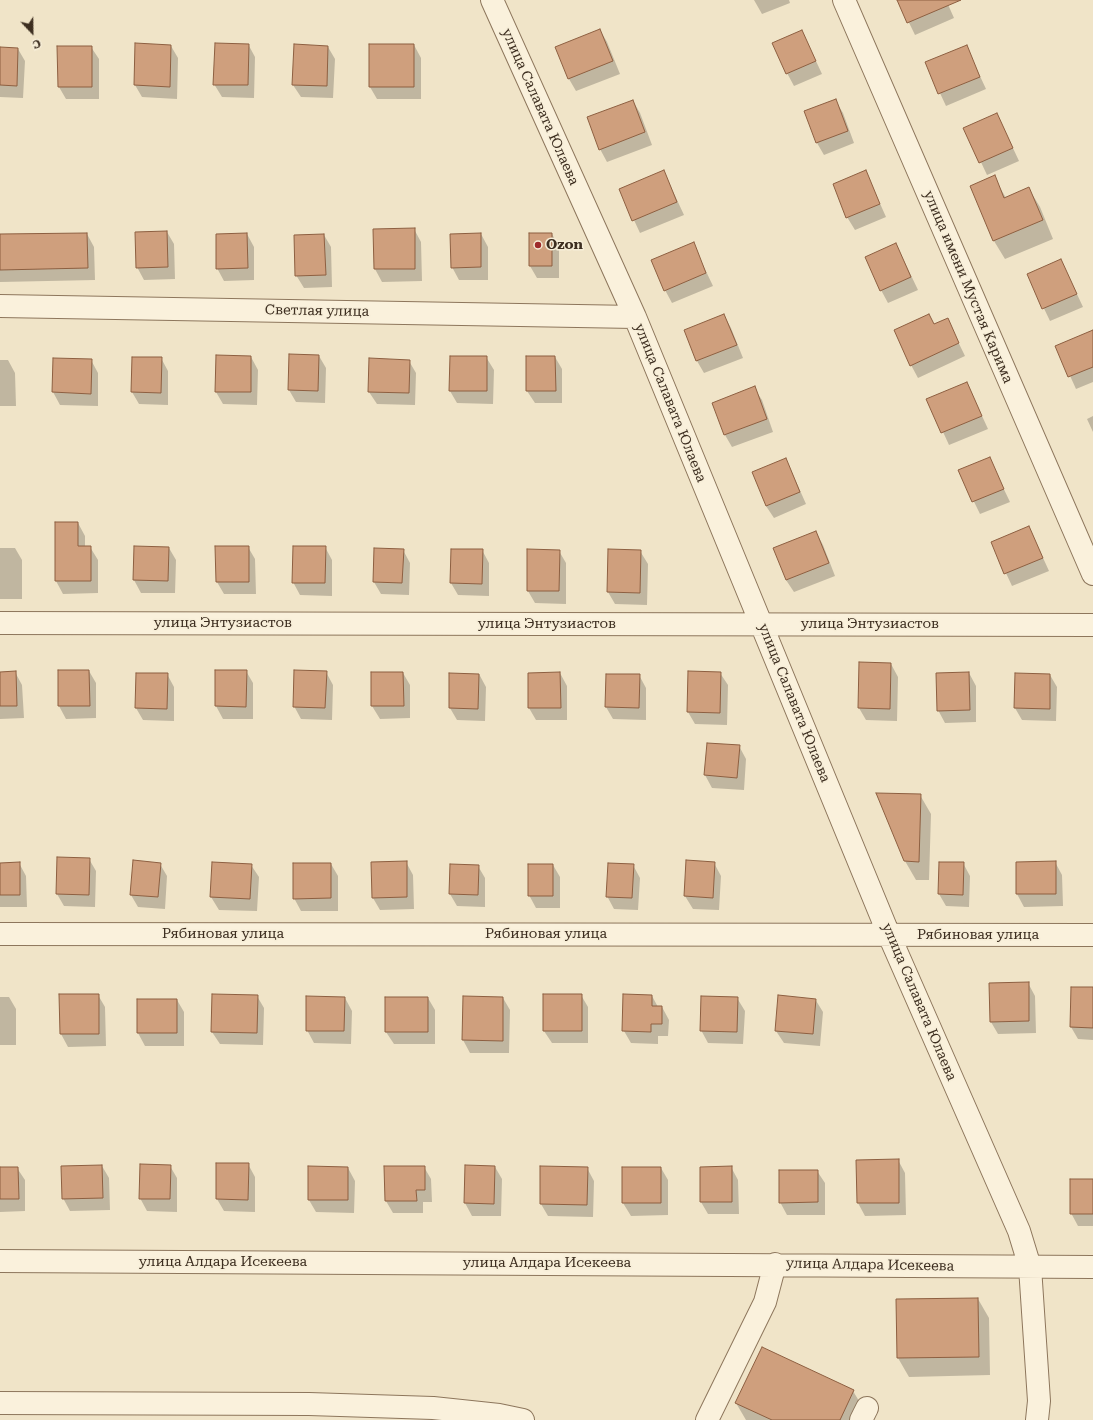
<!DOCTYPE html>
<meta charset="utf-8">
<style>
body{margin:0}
#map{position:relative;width:1093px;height:1420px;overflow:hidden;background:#f0e4c8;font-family:"Roboto Serif",serif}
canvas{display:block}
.north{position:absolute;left:12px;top:12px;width:40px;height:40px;-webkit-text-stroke:3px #f7eed8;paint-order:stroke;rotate:158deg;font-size:11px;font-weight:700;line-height:16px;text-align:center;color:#3d2e20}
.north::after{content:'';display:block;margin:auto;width:14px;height:18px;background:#3d2e20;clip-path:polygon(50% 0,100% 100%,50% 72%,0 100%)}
</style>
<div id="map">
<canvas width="1093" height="1420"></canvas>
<div class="north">С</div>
</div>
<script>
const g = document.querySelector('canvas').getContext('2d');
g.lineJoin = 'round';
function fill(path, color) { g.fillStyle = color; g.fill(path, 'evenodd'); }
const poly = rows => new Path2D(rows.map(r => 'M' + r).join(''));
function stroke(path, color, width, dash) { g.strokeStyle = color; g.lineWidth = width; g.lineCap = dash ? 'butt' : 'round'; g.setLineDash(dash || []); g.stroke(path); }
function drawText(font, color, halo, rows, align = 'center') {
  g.font = font + ' "Roboto Serif",serif'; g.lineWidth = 3; g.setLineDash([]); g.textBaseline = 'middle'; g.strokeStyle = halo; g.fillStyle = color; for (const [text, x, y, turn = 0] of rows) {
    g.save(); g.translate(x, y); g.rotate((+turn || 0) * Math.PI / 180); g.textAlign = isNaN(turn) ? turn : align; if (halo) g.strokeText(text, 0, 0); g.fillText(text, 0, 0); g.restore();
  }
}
fill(poly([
 [754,0,789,0,790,3,762,14],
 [898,0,946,0,954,18,915,35],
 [600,30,607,42,620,74,576,91,569,79,556,47],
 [802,31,822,74,794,86,787,73],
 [248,44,255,57,254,98,222,97,214,84],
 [414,45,421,58,421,99,377,99,370,87],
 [171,46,178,58,177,99,142,97,135,85],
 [966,46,986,89,946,106,926,63],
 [91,47,99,59,99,99,66,99,59,87],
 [328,47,335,59,333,98,301,97,293,85],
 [0,48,18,49,25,61,23,98,0,97],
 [835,100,843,113,854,143,824,155,817,143],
 [633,101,640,113,652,145,607,162,600,149],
 [997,114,1019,161,987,175,965,128],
 [664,172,684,215,640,233,620,190],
 [866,172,886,217,855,230,847,217],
 [994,177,1006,198,1029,189,1040,207,1053,239,1005,259,994,241,972,186],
 [414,229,421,242,422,281,382,282,375,269,374,230],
 [167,232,174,244,175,279,144,280,137,267],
 [87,234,94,247,95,280,0,282,0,236],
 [247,234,254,247,254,280,224,281,217,268],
 [481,234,488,247,488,280,459,280,452,267],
 [552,234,559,247,559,278,537,278,530,266],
 [324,235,331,247,332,287,304,288,296,275],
 [693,244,713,286,672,303,665,290],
 [896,244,918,290,888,303,881,290],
 [1061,260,1083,307,1050,321,1028,275],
 [724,315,731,328,743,358,704,373,697,361,685,331],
 [947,319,965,356,918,378,911,365,934,324],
 [1093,336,1093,382,1076,389,1057,347],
 [319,356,326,368,325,403,296,402,289,390],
 [251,357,258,370,257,405,223,404,216,392],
 [486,357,494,370,493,404,457,403,450,391],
 [555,357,562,369,562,403,535,403,527,391],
 [161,358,168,371,168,405,139,404,132,392],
 [54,359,91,360,98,373,98,406,60,405,53,392],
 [0,360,8,360,15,373,16,406,0,406],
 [409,361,416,373,415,405,377,404,369,392],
 [967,383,988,429,949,445,928,399],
 [754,388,762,400,773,432,732,447,725,435],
 [1093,416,1093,432,1087,419],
 [989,458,1010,502,980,514,959,471],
 [786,459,806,504,774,518,766,506],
 [56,523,78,523,85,536,85,547,90,547,98,560,98,593,63,594,56,581],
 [1029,527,1049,571,1012,586,992,543],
 [816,532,823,545,835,576,794,592,786,580],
 [135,547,169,548,176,560,175,593,141,593,134,580],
 [248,547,255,559,256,594,224,594,217,582],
 [325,547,332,560,332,596,300,595,293,582],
 [0,548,15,548,22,560,22,599,0,599],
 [403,550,410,563,409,595,381,594,374,582],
 [482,550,489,563,489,596,458,595,451,583],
 [559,551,566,563,566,604,535,603,528,591],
 [640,551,648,564,647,605,615,604,608,592],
 [891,664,898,677,897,721,866,720,859,708],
 [59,671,89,671,96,683,96,718,66,719,59,706],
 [216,671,246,671,253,683,253,719,223,719,216,706],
 [15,672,22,685,24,718,0,719,0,673],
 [326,672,333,685,332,720,301,719,294,706],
 [372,673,403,673,410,685,410,718,380,719,372,706],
 [560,673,567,686,567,720,536,720,529,708],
 [720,673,728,685,727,725,695,724,688,712],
 [969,673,976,686,976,722,945,723,938,710],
 [167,674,174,687,174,721,143,720,136,708],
 [479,674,486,687,485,721,457,720,450,708],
 [639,675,646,688,646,720,613,719,606,707],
 [1050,675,1057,687,1056,721,1022,720,1015,708],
 [739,746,746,759,744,790,712,788,705,775],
 [920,795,931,814,929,880,916,880,905,861],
 [89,859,96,871,95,907,64,906,57,894],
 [406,862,413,875,414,909,380,910,373,898],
 [687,862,714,863,721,876,719,910,693,909,685,896],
 [1055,862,1062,875,1063,906,1024,907,1017,894,1017,863],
 [19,863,26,876,27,907,0,907,0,864],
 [213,863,251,865,259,877,257,911,219,910,211,897],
 [963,863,970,876,969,907,946,906,939,894],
 [160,864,167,876,165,909,138,907,131,895],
 [331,864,338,876,338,911,301,911,294,898],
 [553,865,560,877,560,908,536,908,529,895],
 [633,865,640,878,638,910,614,909,607,896],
 [478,866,485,878,485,907,457,906,450,894],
 [1028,983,1035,996,1036,1033,998,1034,991,1022],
 [1093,988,1093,1040,1078,1039,1071,1027],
 [60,995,98,995,105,1007,106,1046,68,1047,61,1034],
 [581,995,588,1007,588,1043,552,1043,544,1031],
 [257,996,264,1008,263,1045,220,1044,212,1032],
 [652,996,658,1007,662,1007,669,1020,668,1036,658,1036,658,1044,631,1043,624,1031],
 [0,997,9,997,16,1009,16,1045,0,1045],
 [464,997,503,998,510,1010,509,1053,470,1053,463,1040],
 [345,998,352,1011,351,1044,314,1043,307,1030],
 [428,998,435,1010,435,1044,394,1044,386,1032],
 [737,998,745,1011,743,1044,708,1043,701,1030],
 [815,999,823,1012,820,1046,784,1043,776,1031],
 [138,1000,177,1000,184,1012,184,1046,145,1046,138,1033],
 [898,1160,905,1173,906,1215,865,1216,858,1203,857,1161],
 [248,1164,255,1177,255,1212,224,1211,217,1199],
 [102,1166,109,1178,110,1210,70,1211,63,1198],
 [170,1166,177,1178,177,1212,147,1211,140,1198],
 [466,1166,495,1167,502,1179,501,1216,472,1216,465,1203],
 [424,1167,431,1179,432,1202,423,1202,423,1213,393,1213,386,1201],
 [731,1167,738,1180,739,1214,708,1214,701,1202],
 [0,1168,17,1168,25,1180,25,1211,0,1212],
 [348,1168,355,1181,354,1213,316,1212,309,1200],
 [587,1168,594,1181,593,1217,548,1216,541,1204],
 [623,1168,661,1168,668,1180,668,1215,631,1216,623,1203],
 [817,1171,825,1183,825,1215,787,1215,780,1202],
 [1093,1180,1093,1226,1078,1226,1071,1213],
 [978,1299,989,1318,990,1375,909,1377,898,1358],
 [853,1391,868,1416,866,1420,746,1420,736,1403]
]), '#0003');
const building = poly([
 [897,0,961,0,907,23,897,0],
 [600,29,613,61,568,79,555,47,600,29],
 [802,30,816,61,786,74,772,43,802,30],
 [135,43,171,45,170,87,134,85,135,43],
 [215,43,249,44,248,85,213,85,215,43],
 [294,44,328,46,327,86,292,85,294,44],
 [369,44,414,44,414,87,369,87,369,44],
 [967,45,980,77,938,94,925,62,967,45],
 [57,46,92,46,92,87,58,87,57,46],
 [0,47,18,48,17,86,0,85,0,47],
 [836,99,848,131,816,143,804,111,836,99],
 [633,100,645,132,599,150,587,117,633,100],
 [997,113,1013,148,979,163,963,128,997,113],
 [664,170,677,202,632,221,619,189,664,170],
 [866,170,880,204,846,218,833,184,866,170],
 [995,175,1004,198,1029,187,1043,220,993,241,970,186,995,175],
 [415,228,415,269,374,269,373,229,415,228],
 [167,231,168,267,136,268,135,232,167,231],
 [87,233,88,268,0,270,0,234,87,233],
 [247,233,248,268,216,269,216,234,247,233],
 [481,233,481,267,451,268,450,234,481,233],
 [529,233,552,233,552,266,529,266,529,233],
 [324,234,326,275,295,276,294,235,324,234],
 [694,242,706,273,664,291,651,260,694,242],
 [896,243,911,277,880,291,865,257,896,243],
 [1061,259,1077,294,1042,309,1027,274,1061,259],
 [724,314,737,345,696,361,684,330,724,314],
 [929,314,934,324,948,318,959,343,910,366,894,330,929,314],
 [1093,330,1093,367,1068,377,1055,346,1093,330],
 [289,354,319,355,318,391,288,390,289,354],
 [216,355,251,356,251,392,215,392,216,355],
 [450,356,487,356,487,391,449,391,450,356],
 [526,356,555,356,556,391,526,391,526,356],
 [132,357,162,357,161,393,131,392,132,357],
 [53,358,92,359,91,394,52,392,53,358],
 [369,358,410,360,409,393,368,392,369,358],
 [967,382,982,416,941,433,926,399,967,382],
 [755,386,767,419,724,435,712,403,755,386],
 [990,457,1004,489,972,502,958,470,990,457],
 [786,458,800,492,766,506,752,472,786,458],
 [55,522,78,522,78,546,91,546,91,581,55,581,55,522],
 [1029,526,1043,558,1004,574,991,542,1029,526],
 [816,531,829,563,786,580,773,548,816,531],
 [134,546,169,547,168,581,133,580,134,546],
 [215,546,249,546,249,582,216,582,215,546],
 [293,546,326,546,325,583,292,583,293,546],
 [374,548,404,549,402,583,373,582,374,548],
 [451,549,483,549,482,584,450,583,451,549],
 [527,549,560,550,559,591,527,591,527,549],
 [608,549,641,550,640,593,607,592,608,549],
 [859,662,891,663,890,709,858,708,859,662],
 [58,670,89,670,90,706,58,706,58,670],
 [215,670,247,670,246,707,215,706,215,670],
 [294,670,327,671,325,708,293,707,294,670],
 [16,671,17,706,0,706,0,672,16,671],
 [688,671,721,672,720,713,687,712,688,671],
 [371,672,403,672,404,706,371,706,371,672],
 [560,672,561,708,528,708,528,673,560,672],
 [969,672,970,710,937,711,936,673,969,672],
 [136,673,168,673,167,709,135,708,136,673],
 [449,673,479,674,478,709,449,708,449,673],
 [1015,673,1050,674,1050,709,1014,708,1015,673],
 [606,674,640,674,639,708,605,707,606,674],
 [707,743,740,745,737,778,704,775,707,743],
 [876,793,921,794,919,862,904,861,876,793],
 [57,857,90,858,89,895,56,894,57,857],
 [133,860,161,863,158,897,130,895,133,860],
 [686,860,715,862,713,898,684,896,686,860],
 [407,861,407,897,372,898,371,862,407,861],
 [1056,861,1056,894,1016,894,1016,862,1056,861],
 [20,862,20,895,0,895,0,863,20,862],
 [212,862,252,864,250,899,210,897,212,862],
 [939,862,964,862,963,895,938,894,939,862],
 [293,863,331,863,331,898,293,899,293,863],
 [608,863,634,864,632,898,606,897,608,863],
 [450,864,479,865,478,895,449,894,450,864],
 [528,864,553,864,553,896,528,896,528,864],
 [1029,982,1029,1021,990,1022,989,983,1029,982],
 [1071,987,1093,987,1093,1028,1070,1027,1071,987],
 [59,994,99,994,99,1034,60,1034,59,994],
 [212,994,258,995,257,1033,211,1032,212,994],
 [543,994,582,994,582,1031,543,1031,543,994],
 [623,994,652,995,652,1006,662,1006,662,1024,651,1024,651,1032,622,1031,623,994],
 [778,995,816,999,813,1034,775,1031,778,995],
 [306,996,345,997,344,1031,306,1031,306,996],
 [463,996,503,997,503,1041,462,1040,463,996],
 [701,996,738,997,737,1032,700,1031,701,996],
 [385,997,428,997,428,1032,385,1032,385,997],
 [137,999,177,999,177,1033,137,1033,137,999],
 [899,1159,899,1203,857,1203,856,1160,899,1159],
 [216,1163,249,1163,248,1200,216,1199,216,1163],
 [140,1164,171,1165,170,1199,139,1199,140,1164],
 [102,1165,103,1198,62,1199,61,1166,102,1165],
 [465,1165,495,1166,494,1204,464,1203,465,1165],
 [308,1166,348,1167,348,1200,308,1200,308,1166],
 [384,1166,425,1166,425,1190,416,1190,417,1201,385,1201,384,1166],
 [540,1166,588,1167,587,1205,540,1204,540,1166],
 [732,1166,732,1202,700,1202,700,1167,732,1166],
 [0,1167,18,1167,19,1199,0,1199,0,1167],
 [622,1167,661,1167,661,1203,622,1203,622,1167],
 [779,1170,818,1170,818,1202,779,1203,779,1170],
 [1070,1179,1093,1179,1093,1214,1070,1214,1070,1179],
 [978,1298,979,1357,897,1358,896,1299,978,1298],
 [762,1347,854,1390,840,1420,772,1420,735,1403,762,1347]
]);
fill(building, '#cf9f7d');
stroke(building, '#8d5f41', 1);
const minor = poly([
 [492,0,635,317,889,935,1019,1231,1030,1267,1039,1401,1037,1420],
 [844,0,1093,574],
 [0,306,635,317],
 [0,623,1093,625],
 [0,934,1093,935],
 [0,1261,1093,1267],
 [0,1403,309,1404,433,1408,499,1415,523,1420],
 [707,1420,765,1302,775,1264],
 [861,1420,867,1408]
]);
stroke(minor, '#8d765c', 24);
stroke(minor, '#faf1dc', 22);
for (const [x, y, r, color] of [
 [538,245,4,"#9e2a2b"]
]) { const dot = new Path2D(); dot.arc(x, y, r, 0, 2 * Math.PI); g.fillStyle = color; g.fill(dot); stroke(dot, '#f7eed8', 1.5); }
drawText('14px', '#3d2e20', '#f7eed8', [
 ["улица Салавата Юлаева",540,107,66],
 ["улица имени Мустая Карима",968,287,67],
 ["Светлая улица",317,311,1],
 ["улица Салавата Юлаева",670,403,68],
 ["улица Энтузиастов",223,623],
 ["улица Энтузиастов",547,624],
 ["улица Энтузиастов",870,624],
 ["улица Салавата Юлаева",794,703,68],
 ["Рябиновая улица",223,934],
 ["Рябиновая улица",546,934],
 ["Рябиновая улица",978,935],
 ["улица Салавата Юлаева",919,1002,67],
 ["улица Алдара Исекеева",223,1262],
 ["улица Алдара Исекеева",547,1263],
 ["улица Алдара Исекеева",870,1265,1]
]);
drawText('bold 14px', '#3d2e20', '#f7eed8', [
 ["Ozon",546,245]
], 'left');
</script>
